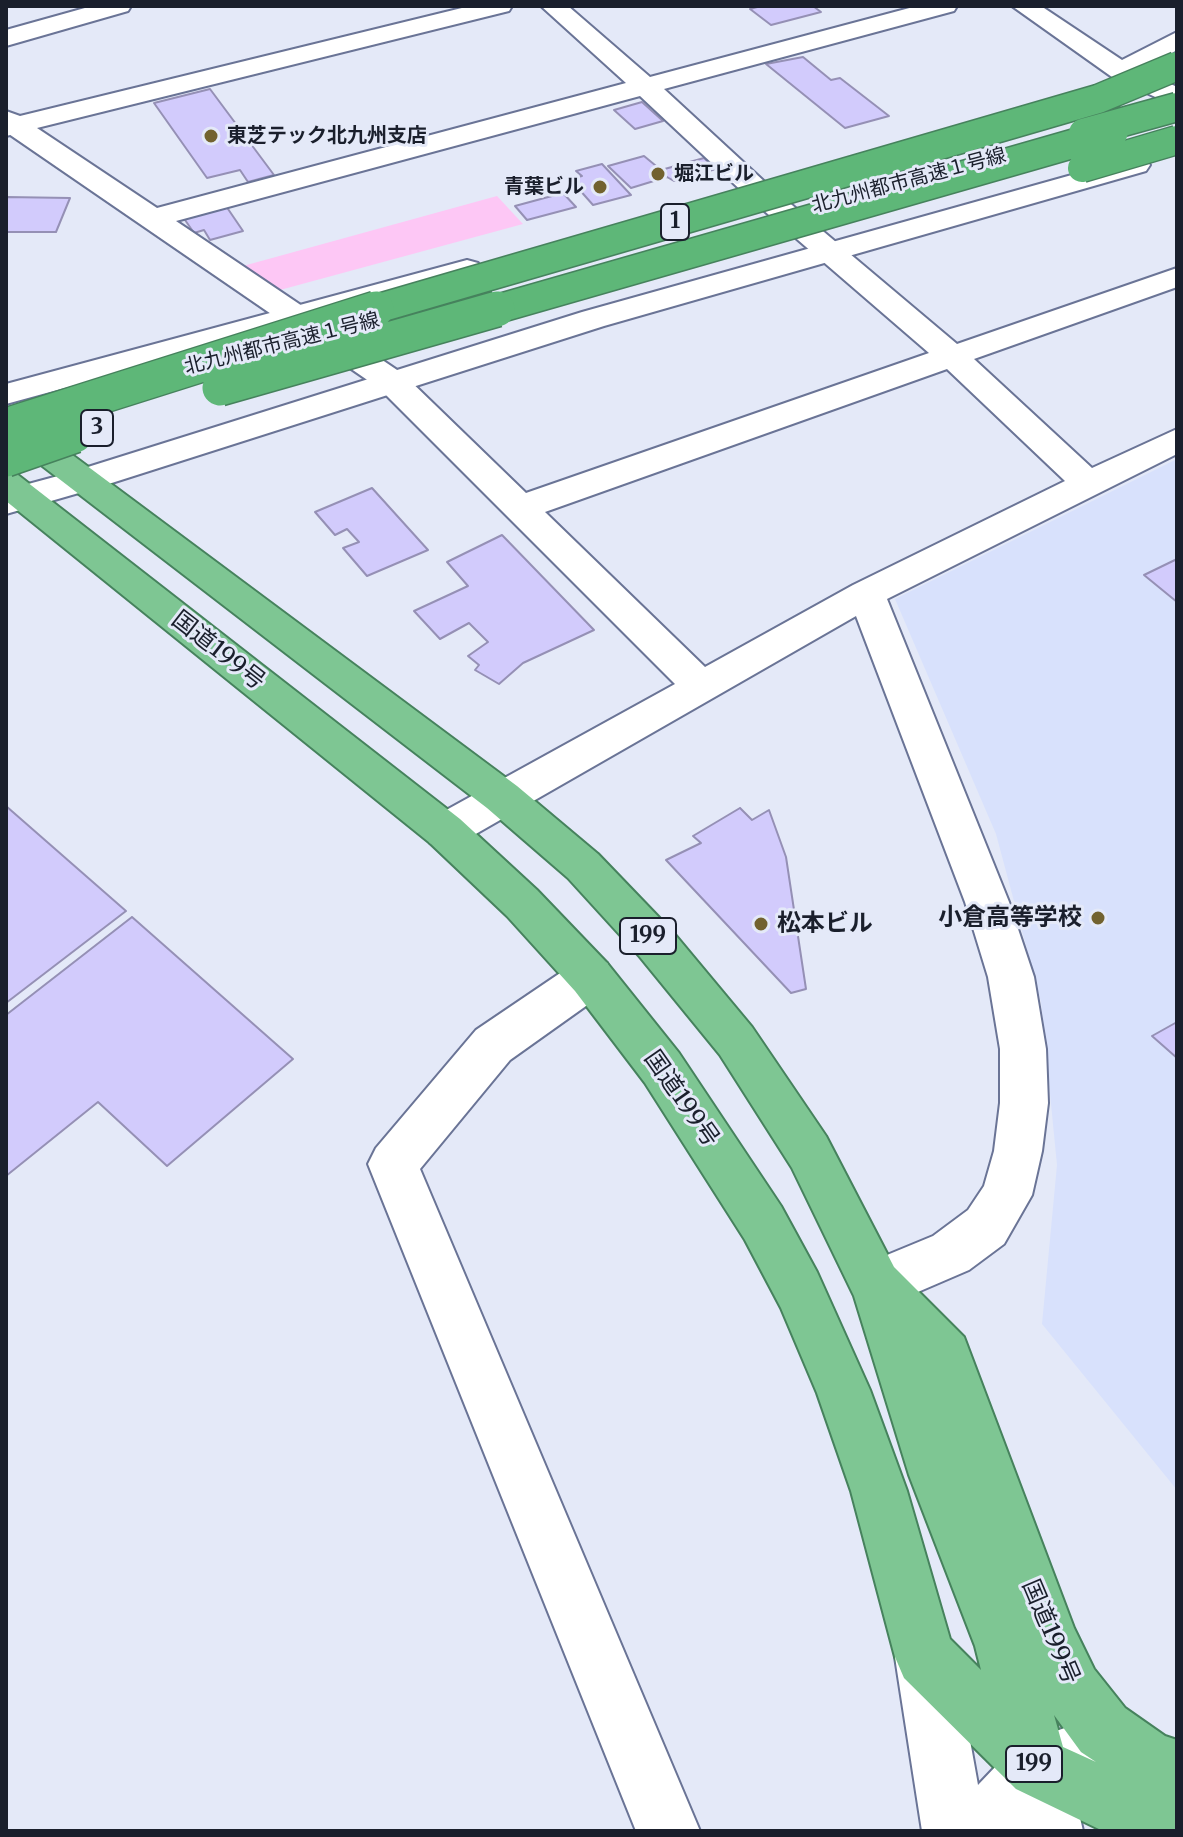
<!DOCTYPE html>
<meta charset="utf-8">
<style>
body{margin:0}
#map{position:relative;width:1183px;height:1837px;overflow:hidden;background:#e4e9f8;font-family:Merriweather,serif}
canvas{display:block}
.frame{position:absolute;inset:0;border:8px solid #1a1f2c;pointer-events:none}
</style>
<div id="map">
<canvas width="1183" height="1837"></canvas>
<div class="frame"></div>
</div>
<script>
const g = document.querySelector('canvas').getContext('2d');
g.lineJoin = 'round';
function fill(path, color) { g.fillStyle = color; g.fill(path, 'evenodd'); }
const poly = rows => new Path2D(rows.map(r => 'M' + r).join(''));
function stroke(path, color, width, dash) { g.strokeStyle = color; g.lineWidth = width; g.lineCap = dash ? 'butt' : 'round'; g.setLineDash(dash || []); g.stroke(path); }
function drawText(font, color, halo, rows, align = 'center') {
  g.font = font + ' Merriweather,"Noto Sans JP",serif'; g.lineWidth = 6; g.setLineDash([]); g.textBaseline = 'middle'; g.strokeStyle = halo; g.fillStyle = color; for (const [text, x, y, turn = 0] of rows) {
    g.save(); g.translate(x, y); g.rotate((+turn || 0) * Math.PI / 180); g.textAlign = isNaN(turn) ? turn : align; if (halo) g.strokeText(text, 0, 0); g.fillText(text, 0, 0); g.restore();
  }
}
fill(poly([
 [1177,459,1177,1490,1042,1324,1057,1165,1041,1002,996,834,895,599]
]), '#d8e1fc');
fill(poly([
 [497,196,523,224,280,290,243,266]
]), '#fdc7f5');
const building = poly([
 [761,6,813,6,821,12,771,25,750,9,761,6],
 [803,57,831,80,840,78,889,116,845,128,766,64,803,57],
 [210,89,274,175,248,182,240,170,207,178,154,103,210,89],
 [642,102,663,121,635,129,614,110,642,102],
 [644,156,661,170,704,158,716,169,674,181,667,177,631,188,608,166,644,156],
 [602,164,631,195,593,205,570,179,582,176,576,171,602,164],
 [563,193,576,207,527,220,515,206,563,193],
 [6,197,70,198,56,232,6,232,6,197],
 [226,206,243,231,210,240,204,230,194,233,183,217,226,206],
 [372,488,428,550,367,576,343,548,359,542,347,529,335,535,315,512,372,488],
 [502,535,594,630,523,663,499,684,475,670,479,665,468,656,488,642,469,623,440,639,414,611,468,586,447,562,502,535],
 [1177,559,1177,602,1144,575,1177,559],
 [6,806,126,911,6,1003,6,806],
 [740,808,752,820,769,810,786,857,806,989,791,993,666,860,701,843,693,836,740,808],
 [132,917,293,1059,167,1166,98,1102,6,1176,6,1015,132,917],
 [1177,1022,1177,1058,1152,1036,1177,1022]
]);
fill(building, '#d2cbfc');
stroke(building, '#9590b5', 2);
const minor = poly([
 [92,6,131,6,128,11,6,46,6,30,92,6],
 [470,6,512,6,509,11,37,128,157,208,626,83,541,6,568,6,650,77,917,6,957,6,954,11,664,89,767,184,957,344,1177,268,1177,287,974,359,1092,468,1177,429,1177,454,887,599,1009,902,1034,977,1046,1049,1048,1103,1042,1151,1032,1195,1004,1244,969,1270,876,1310,858,1303,850,1285,858,1267,933,1236,968,1210,984,1186,994,1151,1000,1103,1000,1049,988,977,965,902,856,616,460,843,445,848,430,843,424,831,430,819,675,684,379,388,6,132,6,111,20,116,470,6],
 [640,96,747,196,929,353,526,493,403,374,176,221,640,96],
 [947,369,1065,481,853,585,705,667,545,512,947,369],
 [1012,6,1041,6,1122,60,1177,32,1177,50,1142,70,1177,87,1177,107,1112,77,1012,6],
 [84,469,96,472,101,480,96,488,6,514,6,490,84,469],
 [591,958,607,963,614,977,607,991,510,1060,420,1169,700,1831,636,1831,368,1164,376,1148,476,1030,575,963,591,958]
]);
const tertiary = poly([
 [13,118,23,120,27,126,23,132,6,136,6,120,13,118],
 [1136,157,1146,159,1150,165,1146,171,604,326,96,488,84,491,72,488,67,480,72,472,582,312,1136,157],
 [467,260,478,263,482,269,478,275,6,404,6,384,467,260],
 [925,1627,946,1636,955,1657,978,1785,1016,1745,1079,1723,1143,1730,1165,1739,1174,1761,1165,1783,1143,1792,1073,1787,1083,1831,922,1831,895,1657,904,1636,925,1627]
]);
const trunk = poly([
 [6,413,20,416,517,786,598,854,672,931,752,1027,826,1136,894,1267,964,1337,1074,1628,1094,1669,1125,1708,1165,1736,1177,1740,1177,1831,1103,1831,1016,1789,904,1678,895,1657,851,1491,817,1393,781,1308,745,1240,645,1083,575,991,507,916,430,843,6,501,6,472,18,475,460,819,537,890,607,963,679,1053,781,1206,817,1272,870,1390,907,1491,950,1639,981,1670,975,1646,909,1475,854,1296,792,1168,720,1055,640,957,568,878,487,808,6,438,6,413],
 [1054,1715,1081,1752,1096,1762,1063,1747,1054,1715]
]);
stroke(minor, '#6a7496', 4);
stroke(tertiary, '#6a7496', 4);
stroke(trunk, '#46825d', 4);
fill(minor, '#fff');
fill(tertiary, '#fff');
fill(trunk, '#7ec693');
const motorwayBridgeFar1 = poly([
 [1083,133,1177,107],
 [1082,168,1177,140],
 [369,311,1098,99,1177,66],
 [490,311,1114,132]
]);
const motorwayBridge = poly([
 [220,388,497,309],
 [6,426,376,309],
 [6,459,75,435]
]);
stroke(motorwayBridgeFar1, '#46825d', 31, []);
stroke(motorwayBridge, '#46825d', 38, []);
stroke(motorwayBridgeFar1, '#5eb778', 28);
stroke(motorwayBridge, '#5eb778', 35);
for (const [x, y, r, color] of [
 [211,136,8,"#72622f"],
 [658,174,8,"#72622f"],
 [600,187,8,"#72622f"],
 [1098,918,8,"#72622f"],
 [761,924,8,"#72622f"]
]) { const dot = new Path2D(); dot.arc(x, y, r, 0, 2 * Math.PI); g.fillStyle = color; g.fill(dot); stroke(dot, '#e4e9f8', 3); }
drawText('bold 20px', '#1a1f2c', '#e4e9f8', [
 ["東芝テック北九州支店",227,136],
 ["堀江ビル",674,174],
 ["青葉ビル",584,187,"right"]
], 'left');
drawText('20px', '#1a1f2c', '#e4e9f8', [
 ["北九州都市高速１号線",909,181,-15],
 ["北九州都市高速１号線",282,344,-14]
]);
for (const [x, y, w] of [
 [675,222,28],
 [97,428,32],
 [648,936,56],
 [1034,1764,56]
]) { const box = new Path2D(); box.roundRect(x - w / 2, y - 18, w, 36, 6); g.fillStyle = '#e4e9f8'; g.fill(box); stroke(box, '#1a1f2c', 2); }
drawText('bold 22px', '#1a1f2c', null, [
 ["1",675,222],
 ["3",97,428],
 ["199",648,936],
 ["199",1034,1764]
]);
drawText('24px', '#1a1f2c', '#e4e9f8', [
 ["国道199号",218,651,38],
 ["国道199号",681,1099,55],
 ["国道199号",1050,1632,67]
]);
drawText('bold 24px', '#1a1f2c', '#e4e9f8', [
 ["小倉高等学校",1082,918],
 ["松本ビル",777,924,"left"]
], 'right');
</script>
